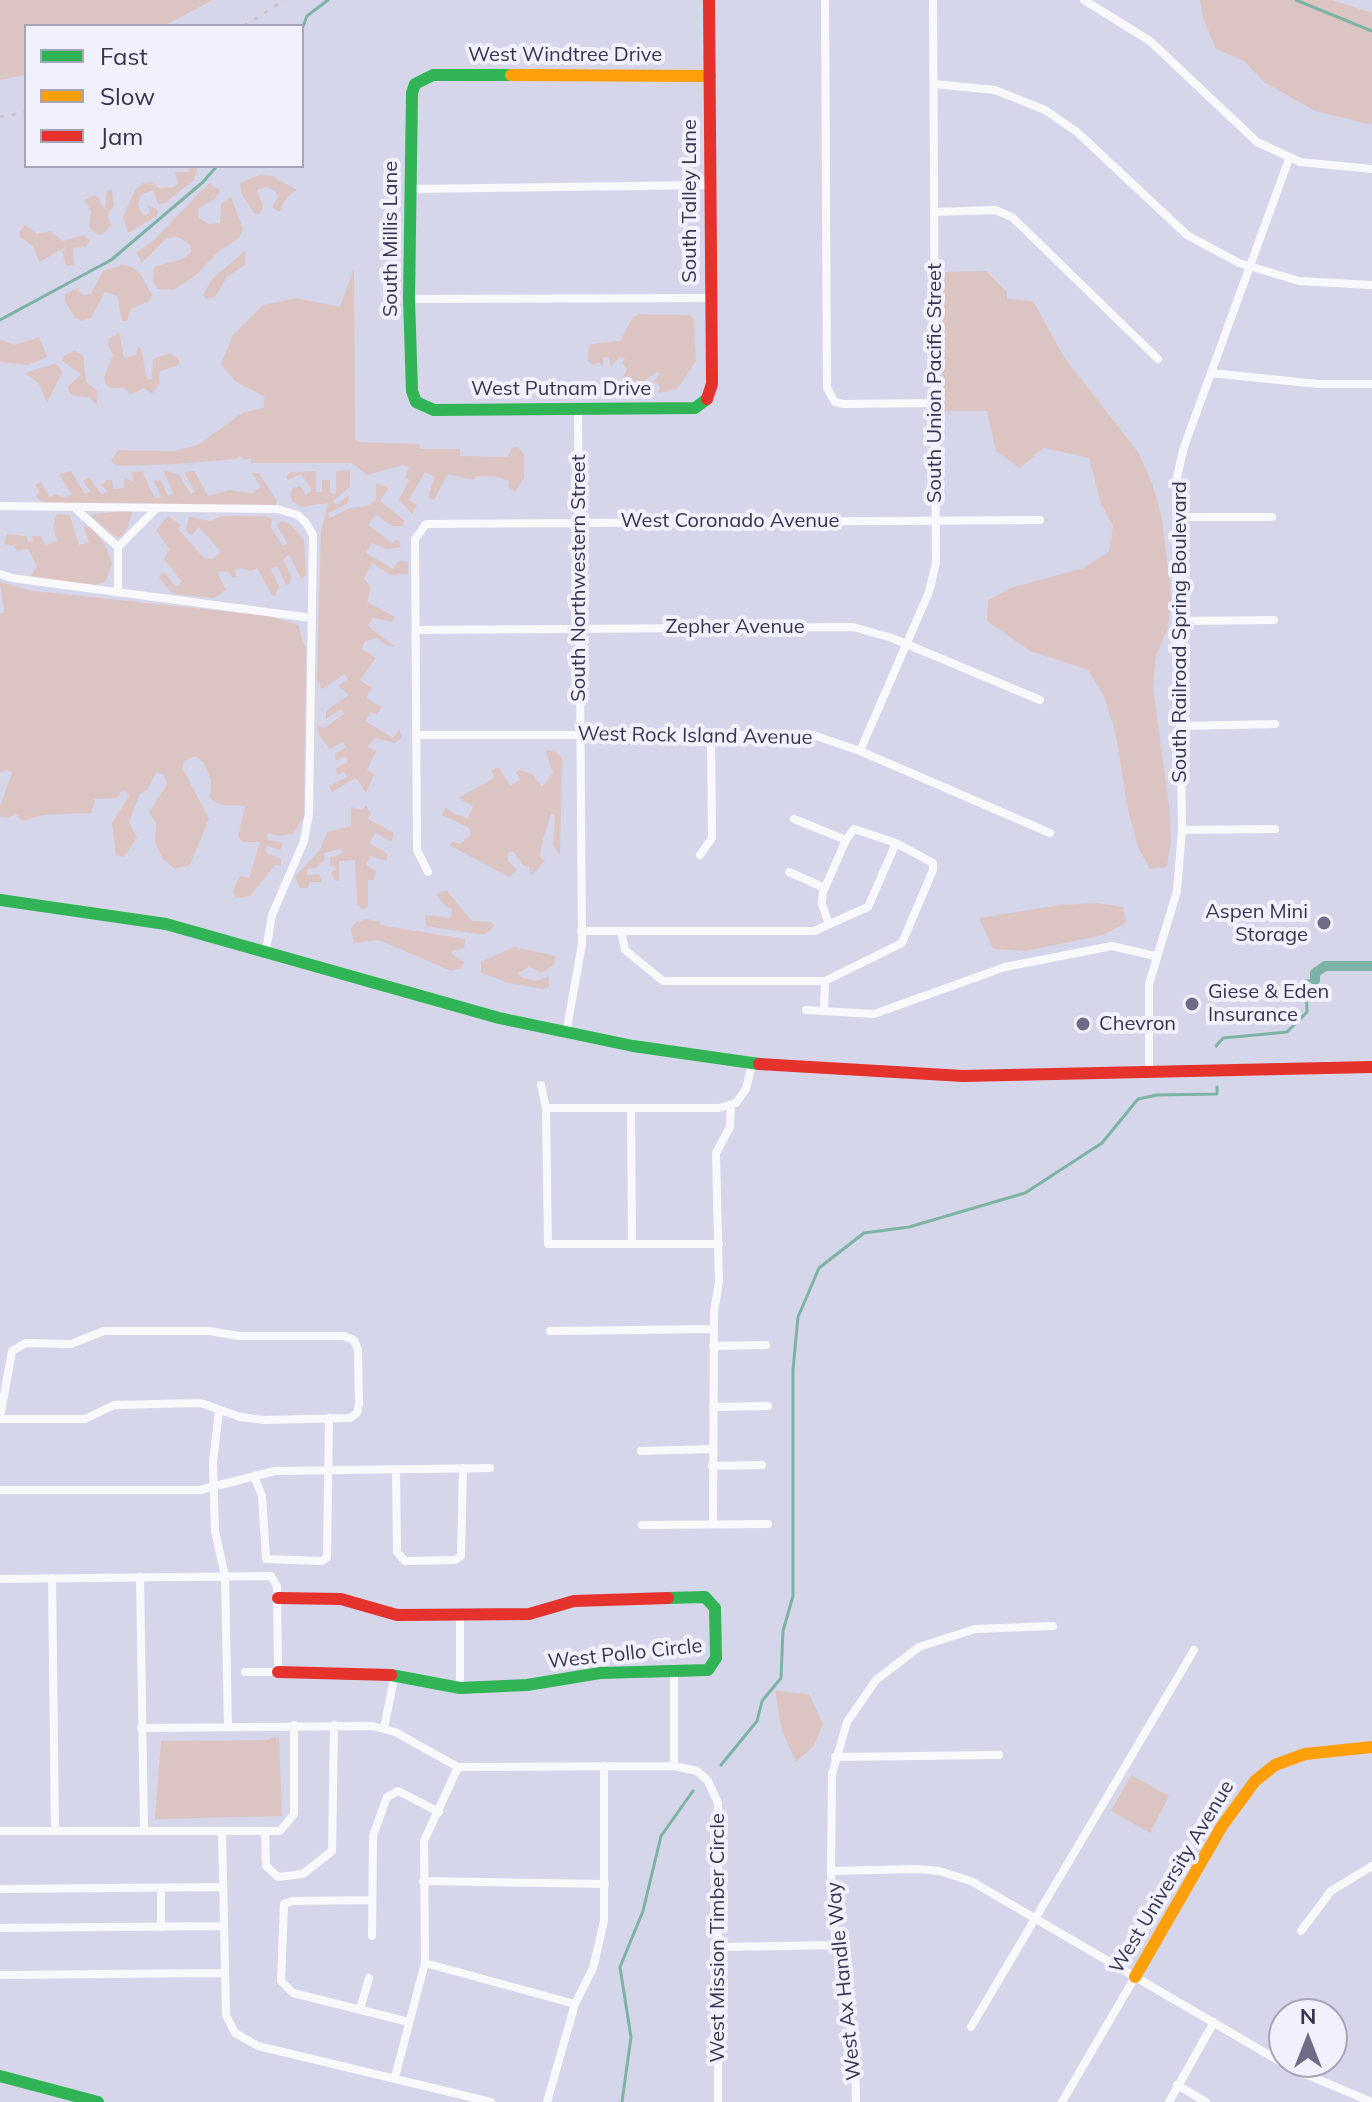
<!DOCTYPE html>
<style>
body{margin:0}
#map{position:relative;width:1372px;height:2102px;overflow:hidden;background:#d6d6eb;font-family:Mulish,sans-serif}
canvas{display:block}
.legend{position:absolute;left:24px;top:24px;width:280px;height:144px;box-sizing:border-box;background:#f1f1fe;border:2px solid #a6a5b8;margin:0;padding:10px 14px;list-style:none;font-size:24px;color:#36344e}
.legend li{display:flex;align-items:center;gap:16px;height:40px}
.legend b{width:40px;border:2px solid #a6a5b8}
.north{position:absolute;left:1268px;top:1998px;width:80px;height:80px;box-sizing:border-box;background:#f1f1fe;border:2px solid #a6a5b8;border-radius:50%;rotate:0deg;font-size:22px;font-weight:700;line-height:32px;text-align:center;color:#36344e}
.north::after{content:'';display:block;margin:auto;width:28px;height:36px;background:#6e6d85;clip-path:polygon(50% 0,100% 100%,50% 72%,0 100%)}
</style>
<div id="map">
<canvas width="1372" height="2102"></canvas>
<ul class="legend">
<li><b style="height:10px;background:#30b455"></b>Fast</li>
<li><b style="height:10px;background:#ff9f0a"></b>Slow</li>
<li><b style="height:10px;background:#e5322d"></b>Jam</li>
</ul>
<div class="north">N</div>
</div>
<script>
const g = document.querySelector('canvas').getContext('2d');
g.lineJoin = 'round';
function fill(path, color) { g.fillStyle = color; g.fill(path, 'evenodd'); }
const poly = rows => new Path2D(rows.map(r => 'M' + r).join(''));
function stroke(path, color, width, dash) { g.strokeStyle = color; g.lineWidth = width; g.lineCap = dash ? 'butt' : 'round'; g.setLineDash(dash || []); g.stroke(path); }
function drawText(font, color, halo, rows, align = 'center') {
  g.font = font + ' Mulish,sans-serif'; g.lineWidth = 8; g.setLineDash([]); g.textBaseline = 'middle'; g.strokeStyle = halo; g.fillStyle = color; for (const [text, x, y, turn = 0] of rows) {
    g.save(); g.translate(x, y); g.rotate((+turn || 0) * Math.PI / 180); g.textAlign = isNaN(turn) ? turn : align; if (halo) g.strokeText(text, 0, 0); g.fillText(text, 0, 0); g.restore();
  }
}
fill(poly([
 [0,0,213,0,164,26,26,26,26,75,0,80],
 [1200,0,1332,0,1372,13,1372,125,1315,111,1264,82,1244,61,1216,49,1203,18],
 [189,166,198,166,194,180,165,203,158,204,153,190,140,195,138,205,141,213,146,215,150,212,147,204,158,210,157,216,128,233,123,217,135,190,143,183,151,182,159,188,173,187,178,184,175,172,190,172],
 [259,175,272,176,297,190,288,196,279,212,272,207,278,197,275,191,266,187,257,190,263,206,260,214,254,213,241,193,240,183],
 [209,183,220,190,215,199,198,209,199,218,209,224,220,223,221,204,231,197,243,229,239,238,218,252,196,275,174,290,158,289,153,282,154,267,182,259,191,252,190,245,178,237,167,238,142,263,136,252,153,241],
 [112,189,114,206,107,215,111,225,102,235,97,234,89,227,91,211,84,200,96,195,105,210,107,191],
 [25,225,37,234,50,231,63,241,84,235,90,241,86,247,73,248,74,266,66,265,62,252,66,247,39,262,33,246,20,237,19,232],
 [246,250,245,265,227,277,215,297,206,299,203,295,212,279],
 [122,265,132,267,141,275,152,295,149,301,131,309,127,321,122,321,117,296,105,292,91,318,82,321,75,318,65,301,65,294,77,288,82,295,91,294,103,271],
 [354,268,355,439,359,442,419,444,420,449,460,449,460,456,507,457,512,448,518,447,524,454,524,478,515,492,508,487,510,482,499,477,476,476,474,480,448,474,434,500,430,499,429,493,435,477,425,472,409,500,417,505,412,514,399,500,409,480,405,477,409,467,403,465,367,475,352,463,251,463,250,458,244,460,240,456,235,459,175,464,116,466,111,461,118,450,173,451,198,445,242,413,263,408,265,397,236,382,221,364,233,335,263,305,296,298,340,307],
 [986,271,1007,292,1007,299,1033,301,1064,357,1138,452,1152,483,1162,518,1171,595,1168,628,1156,655,1153,688,1169,805,1171,841,1167,867,1150,869,1138,847,1128,811,1115,731,1104,696,1088,670,1030,651,987,621,988,600,1011,588,1083,568,1109,552,1113,526,1101,504,1089,458,1043,448,1020,468,996,451,987,411,943,411,942,272],
 [639,314,690,315,694,320,696,361,677,389,658,393,660,386,654,382,660,373,657,372,644,381,650,392,646,398,623,395,617,399,616,392,627,369,622,363,625,358,619,357,611,368,609,357,603,358,603,367,599,362,592,365,588,361,588,351,590,344,620,341,633,317],
 [119,332,124,358,136,355,138,347,141,348,147,380,152,379,153,359,170,353,178,358,180,364,159,372,160,383,152,394,144,388,131,395,124,388,111,388,105,384,104,377,113,355,108,345,109,339],
 [39,337,47,357,28,365,0,362,0,339,14,345],
 [75,351,83,355,86,382,97,391,97,405,89,397,73,396,69,392,68,387,81,374,62,361,63,356],
 [53,364,59,366,62,373,47,403,39,384,25,373],
 [163,470,179,475,191,494,195,492,184,472,194,471,208,496,229,490,252,493,261,487,252,473,259,473,277,501,275,508,44,504,35,496,40,492,35,485,41,482,50,497,55,494,66,498,71,494,59,474,71,471,85,494,90,492,83,481,89,477,102,495,107,492,102,485,106,480,112,480,113,489,124,488,124,477,133,482,132,472,146,471,143,473,155,499,161,497,154,481,161,480,168,496,173,493],
 [350,470,350,487,333,501,336,505,349,495,348,503,328,513,330,518,350,508,368,506,376,500,376,484,383,485,389,488,380,501,405,521,403,526,392,526,376,515,368,525,392,543,396,539,400,542,401,547,387,549,372,543,366,553,393,569,398,561,408,562,408,574,390,575,372,563,364,578,371,587,367,602,395,617,392,622,373,618,368,626,395,647,387,646,377,638,365,641,362,649,376,658,360,680,372,688,366,698,382,707,377,715,371,712,365,721,393,738,399,729,402,737,395,743,374,738,368,747,376,751,367,770,374,774,366,793,356,778,332,792,329,786,347,777,345,772,337,775,336,768,348,762,345,756,336,761,335,754,346,747,343,742,330,749,320,737,317,725,324,728,344,714,341,709,326,719,326,711,349,695,338,686,348,679,345,674,322,689,317,680,321,531,328,503,301,507,292,501,290,494,293,488,300,486,306,495,312,490,301,474,288,480,286,476,291,472,316,471,316,492,322,492,322,480,330,480,330,493,336,494,336,471],
 [129,510,132,513,127,529,121,537,114,536,90,515],
 [57,514,70,515,79,545,89,542,83,526,90,527,104,543,112,563,106,581,93,586,30,577,37,566,28,549,17,551,14,546,4,544,7,534,26,536,28,542,33,541,32,536,41,536,45,545,57,541,53,526],
 [168,516,181,525,178,529,204,558,214,559,220,551,199,527,191,536,186,530,189,517,210,521,221,516,265,516,272,519,271,527,283,546,287,543,276,524,282,521,289,523,304,540,306,575,301,579,289,555,283,559,292,578,289,584,286,585,277,566,271,569,279,587,275,596,272,595,257,568,251,571,239,568,234,571,237,577,233,578,227,571,217,572,226,590,214,598,173,594,159,578,163,571,176,587,182,582,164,559,169,549,156,530],
 [0,582,34,591,270,616,298,625,306,651,304,817,294,833,280,836,268,833,267,839,283,843,280,850,267,846,265,852,281,859,281,866,275,865,250,896,235,898,233,890,240,876,249,878,260,842,243,842,238,837,245,806,220,805,210,798,211,781,204,763,195,756,184,761,183,769,209,819,190,865,175,869,162,858,155,842,156,823,149,813,167,784,163,774,156,773,147,790,140,794,129,822,137,838,124,857,116,855,112,823,129,796,126,791,120,792,118,798,95,799,91,813,43,815,22,821,15,813,9,818,0,817,0,806,12,773,7,770,0,773,0,614,4,613],
 [554,750,562,758,560,855,553,846,555,814,551,814,541,846,540,856,545,861,531,876,529,867,524,866,513,851,508,853,508,861,517,870,509,877,449,845,453,842,460,844,471,834,469,828,442,815,446,807,454,814,468,818,473,806,458,798,494,778,491,769,499,768,510,786,520,780,516,772,519,770,532,774,542,787,553,773,546,751],
 [366,805,371,814,368,819,394,833,391,842,376,833,369,843,388,854,386,861,371,856,366,865,376,871,374,880,368,880,368,906,364,910,357,905,355,860,339,861,339,881,334,880,331,872,336,870,334,865,330,866,330,857,342,854,341,849,324,853,325,859,316,868,307,869,307,875,319,874,322,882,309,882,308,888,299,888,295,876,320,850,327,832,351,826,351,807,362,810],
 [447,891,472,921,491,922,494,926,486,934,478,934,426,926,425,915,450,918,452,909,446,907,437,896,439,892],
 [1098,903,1123,907,1126,923,1103,935,1026,951,993,949,979,918,1060,905],
 [367,919,380,922,380,925,465,939,464,949,453,950,452,954,464,962,461,968,451,971,379,940,354,943,351,929,356,922],
 [514,947,555,956,554,964,542,973,529,967,518,973,523,978,537,981,549,976,549,987,543,989,509,983,481,973,481,962],
 [775,1691,809,1694,823,1724,814,1746,796,1762,782,1731],
 [272,1737,279,1737,282,1816,155,1819,161,1741,268,1740],
 [1131,1775,1169,1796,1150,1833,1111,1811]
]), '#dcc4c3');
stroke(poly([
 [1296,0,1372,31],
 [302,29,307,16,328,0],
 [0,320,111,260,203,182,217,166],
 [1216,1046,1223,1038,1287,1032,1307,1012,1306,981,1315,980],
 [721,1765,757,1721,762,1701,781,1678,783,1631,793,1596,793,1370,798,1317,819,1268,864,1233,909,1227,1025,1193,1102,1143,1138,1099,1157,1095,1217,1094,1217,1087],
 [622,2102,631,2037,620,1967,643,1911,661,1836,693,1791]
]), '#7cb3a4', 3);
stroke(poly([
 [1315,980,1315,973,1325,966,1372,966]
]), '#7cb3a4', 10);
stroke(poly([
 [825,0,827,388,835,402,843,404,935,403],
 [1084,0,1150,41,1257,142,1300,162,1372,169],
 [934,84,995,90,1045,110,1077,132,1187,235,1239,263,1299,281,1372,285],
 [411,189,709,185],
 [934,212,995,210,1012,217,1158,359],
 [409,299,711,298],
 [1211,373,1318,384,1372,384],
 [0,506,277,509,298,515,306,523,313,535,309,814,304,841,272,915,266,950],
 [77,510,118,547,118,592],
 [1178,517,1272,517],
 [118,547,157,508],
 [0,574,12,578,312,618],
 [1178,621,1274,620],
 [416,630,853,627,892,638,1040,700],
 [1180,726,1275,724],
 [418,735,813,735,860,751,1050,833],
 [860,751,929,592,936,562,933,0],
 [794,819,846,840],
 [1182,830,1275,829],
 [700,855,712,838,711,734],
 [428,872,417,850,415,539,426,524,1040,520],
 [789,872,825,888],
 [581,931,814,931,868,907,896,843],
 [621,931,625,950,663,981,825,981,902,943,933,870,933,863,896,843,854,829,846,840,823,892,822,904,829,924],
 [806,1010,874,1014,1005,967,1112,946,1155,956],
 [824,1011,825,981],
 [566,1034,582,944,578,409],
 [1149,1072,1149,984,1177,891,1182,830,1177,477,1184,447,1289,159],
 [541,1085,546,1108,719,1108,736,1103,746,1089,752,1064],
 [546,1108,548,1244,719,1244],
 [631,1108,632,1244],
 [550,1331,713,1329],
 [713,1346,766,1345],
 [713,1407,768,1406],
 [219,1411,213,1462,215,1531,225,1576,228,1726],
 [0,1418,12,1351,26,1343,71,1344,104,1331,209,1331,239,1336,344,1336,354,1340,358,1350,359,1404,357,1413,350,1418,264,1420,240,1417,201,1403,114,1405,85,1419,0,1419],
 [641,1451,712,1449],
 [712,1466,762,1465],
 [396,1469,397,1552,405,1561,455,1560,461,1556,463,1468],
 [254,1476,262,1496,266,1559,322,1561,327,1558,329,1418],
 [0,1490,200,1490,275,1471,490,1468],
 [713,1524,714,1312,719,1282,716,1153,730,1127,731,1105],
 [642,1525,768,1524],
 [140,1577,144,1831],
 [52,1578,55,1831],
 [0,1579,271,1576,277,1586,278,1672,245,1672],
 [674,1671,674,1766],
 [460,1688,460,1615],
 [141,1728,372,1726,395,1732,458,1767,674,1766,697,1771,708,1781,718,1803,718,2102],
 [384,1728,395,1674],
 [835,1757,999,1755],
 [0,1831,280,1831,294,1814,294,1725],
 [222,1831,226,2015,235,2033,258,2046,491,2102],
 [265,1831,266,1866,278,1877,303,1874,332,1851,334,1725],
 [831,1871,917,1869,939,1871,971,1881,1293,2069,1372,2102],
 [423,1881,605,1884],
 [161,1888,161,1927],
 [0,1889,223,1887],
 [372,1900,293,1901,284,1904,281,1981,293,1993,409,2022],
 [0,1928,224,1926],
 [1301,1931,1331,1891,1372,1866],
 [372,1936,373,1836,387,1797,398,1791,439,1812],
 [719,1947,837,1945],
 [425,1963,575,2004],
 [0,1975,224,1973],
 [360,2009,369,1978],
 [971,2027,1194,1650],
 [395,2077,425,1963,424,1841,458,1767],
 [1177,2085,1206,2102],
 [547,2102,575,2004,593,1968,604,1921,604,1766],
 [856,2102,855,2050,833,1922,831,1871,832,1774,847,1722,876,1680,919,1647,975,1629,1053,1626],
 [1062,2102,1135,1977],
 [1169,2102,1214,2022]
]), '#f9f9fc', 8);
stroke(poly([
 [511,75,433,75,415,84,412,93,409,299,412,391,416,402,434,410,695,408,707,399],
 [0,900,166,924,499,1018,633,1046,759,1064],
 [391,1675,460,1688,527,1685,600,1673,708,1670,716,1658,715,1608,705,1597,668,1598],
 [0,2076,98,2102]
]), '#30b455', 12);
stroke(poly([
 [511,75,710,76],
 [1135,1977,1222,1826,1255,1781,1275,1765,1305,1754,1372,1747]
]), '#ff9f0a', 12);
stroke(poly([
 [707,399,712,384,709,0],
 [759,1064,963,1076,1372,1067],
 [278,1598,341,1599,397,1615,529,1614,574,1601,668,1598],
 [278,1672,391,1675]
]), '#e5322d', 12);
stroke(poly([
 [244,26,285,0],
 [0,117,26,112]
]), '#c4c4cb', 3, [4, 8]);
for (const [x, y, r, color] of [
 [1324,923,8,"#6e6d85"],
 [1192,1004,8,"#6e6d85"],
 [1083,1024,8,"#6e6d85"]
]) { const dot = new Path2D(); dot.arc(x, y, r, 0, 2 * Math.PI); g.fillStyle = color; g.fill(dot); stroke(dot, '#f1f1fe', 3); }
drawText('20px', '#36344e', '#f1f1fe', [
 ["West Windtree Drive",565,55],
 ["South Talley Lane",690,201,-90],
 ["South Millis Lane",391,239,-90],
 ["South Union Pacific Street",935,383,-90],
 ["West Putnam Drive",561,389],
 ["West Coronado Avenue",730,521],
 ["South Northwestern Street",579,578,-90],
 ["Zepher Avenue",735,627],
 ["South Railroad Spring Boulevard",1180,632,-90],
 ["West Rock Island Avenue",695,736,1],
 ["West Pollo Circle",625,1654,-6],
 ["West University Avenue",1172,1877,-59],
 ["West Mission Timber Circle",718,1938,-90],
 ["West Ax Handle Way",844,1981,-96]
]);
drawText('20px', '#36344e', '#f1f1fe', [
 ["Aspen Mini",1308,912,"right"],
 ["Storage",1308,935,"right"],
 ["Giese & Eden",1208,992],
 ["Insurance",1208,1015],
 ["Chevron",1099,1024]
], 'left');
</script>
